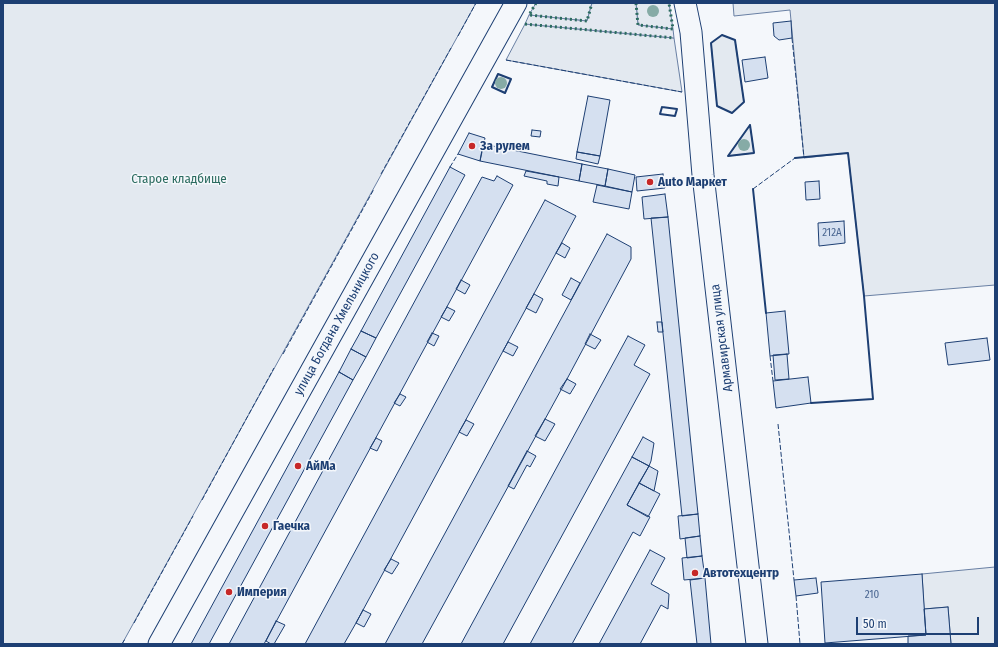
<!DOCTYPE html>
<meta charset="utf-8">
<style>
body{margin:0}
#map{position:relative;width:998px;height:647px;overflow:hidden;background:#f4f7fb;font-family:"Fira Sans Condensed",sans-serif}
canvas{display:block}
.frame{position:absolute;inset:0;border:4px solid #1d3f73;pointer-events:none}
.scale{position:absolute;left:856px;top:617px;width:123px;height:18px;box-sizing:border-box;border:2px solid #1d3f73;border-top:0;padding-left:5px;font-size:12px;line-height:14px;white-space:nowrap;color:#1d3f73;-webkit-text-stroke:3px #f4f7fb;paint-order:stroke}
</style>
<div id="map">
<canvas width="998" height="647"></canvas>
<div class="frame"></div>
<div class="scale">50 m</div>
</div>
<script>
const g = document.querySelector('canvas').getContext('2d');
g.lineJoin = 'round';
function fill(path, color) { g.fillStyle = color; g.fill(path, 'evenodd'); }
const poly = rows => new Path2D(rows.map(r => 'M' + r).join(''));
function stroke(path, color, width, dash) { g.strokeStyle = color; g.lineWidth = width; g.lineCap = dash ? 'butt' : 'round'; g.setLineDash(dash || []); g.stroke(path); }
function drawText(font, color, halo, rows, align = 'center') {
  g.font = font + ' "Fira Sans Condensed",sans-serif'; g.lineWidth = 3; g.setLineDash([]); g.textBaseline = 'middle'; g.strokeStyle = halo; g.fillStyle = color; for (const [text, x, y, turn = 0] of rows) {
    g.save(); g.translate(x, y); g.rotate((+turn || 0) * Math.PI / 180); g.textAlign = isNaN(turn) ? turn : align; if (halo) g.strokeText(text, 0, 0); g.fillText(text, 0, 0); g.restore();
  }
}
const green = poly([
 [3,3,476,3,122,644,3,644,3,3],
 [536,3,592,3,587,21,529,15,536,3],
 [636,3,669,3,673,29,638,25,636,3],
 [733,3,995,3,995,285,864,296,848,153,804,158,790,10,734,16,733,3],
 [525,24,674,38,682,92,506,60,525,24],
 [722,35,735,40,744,102,732,113,717,106,711,43,722,35],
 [498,74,511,79,505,93,492,87,498,74],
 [750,125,754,153,728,156,750,125],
 [995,567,995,644,951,644,948,607,924,609,922,574,995,567]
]);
fill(green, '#e3e9f0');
stroke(green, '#687fa3', 1);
const parking = poly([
 [592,3,636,3,638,25,673,29,674,38,525,24,529,15,587,21,592,3]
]);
fill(parking, '#e3e8f0');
stroke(parking, '#687fa3', 1);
const building = poly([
 [791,21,792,38,779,40,774,36,773,23,791,21],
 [765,57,768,78,745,82,742,60,765,57],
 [588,96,610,100,600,156,577,152,588,96],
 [532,130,541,131,540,137,531,136,532,130],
 [469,133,485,138,480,161,458,154,469,133],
 [483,144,582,164,579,181,480,161,483,144],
 [577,152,600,156,598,164,576,159,577,152],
 [582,164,608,169,605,186,579,181,582,164],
 [450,167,465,175,376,338,361,331,450,167],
 [608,169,635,175,632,192,605,186,608,169],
 [526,171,559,177,558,186,547,184,547,181,524,176,526,171],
 [663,174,665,188,637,191,636,177,663,174],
 [497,176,513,185,264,644,229,644,482,177,494,181,497,176],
 [819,181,820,199,806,200,805,182,819,181],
 [597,185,632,192,629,209,593,202,597,185],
 [665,194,668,217,644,219,642,197,665,194],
 [545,200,576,216,356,623,344,644,305,644,545,200],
 [668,217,698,514,682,516,651,218,668,217],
 [844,221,845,243,819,246,818,223,844,221],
 [607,234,631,247,631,259,567,379,422,644,385,644,607,234],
 [562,243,570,248,565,258,556,253,562,243],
 [571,278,580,283,571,300,562,295,571,278],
 [461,280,470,285,465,294,456,289,461,280],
 [534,294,543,299,536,313,526,308,534,294],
 [447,307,455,311,449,321,441,317,447,307],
 [785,311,789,354,770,356,766,313,785,311],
 [657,322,662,322,663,332,658,332,657,322],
 [361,331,376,338,366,357,351,349,361,331],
 [432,333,439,336,434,346,427,342,432,333],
 [590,334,601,340,595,349,585,344,590,334],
 [628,336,645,345,634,365,650,374,503,644,461,644,628,336],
 [987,338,990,360,948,365,945,343,987,338],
 [508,342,518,347,513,356,503,351,508,342],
 [351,349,366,357,353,380,339,372,351,349],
 [787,354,789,379,775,380,773,355,787,354],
 [339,372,353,380,209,644,191,644,339,372],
 [808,377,811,403,776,408,773,381,808,377],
 [567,379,576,384,570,394,560,389,567,379],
 [400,394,406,397,400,406,394,403,400,394],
 [545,419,555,424,545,441,535,436,545,419],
 [466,420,474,424,467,436,459,432,466,420],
 [643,437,654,443,651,461,649,466,632,457,643,437],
 [376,438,382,441,377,451,370,448,376,438],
 [527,451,536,456,530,467,527,465,514,489,508,486,527,451],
 [632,457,649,466,627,505,650,517,640,536,633,532,572,644,530,644,632,457],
 [649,466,658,471,654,491,639,483,649,466],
 [639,483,660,494,648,517,627,505,639,483],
 [698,514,700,536,680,539,678,516,698,514],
 [700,536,702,556,687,558,685,538,700,536],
 [650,550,665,558,651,584,669,594,668,609,661,605,640,644,599,644,650,550],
 [702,556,705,578,684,580,682,558,702,556],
 [391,559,399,563,392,574,384,570,391,559],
 [922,574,926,635,825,643,821,582,922,574],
 [705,578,711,644,697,644,690,580,705,578],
 [816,578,818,593,796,596,794,580,816,578],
 [948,607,951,644,908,644,908,636,926,635,924,609,948,607],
 [363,610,371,614,364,627,356,623,363,610],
 [276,621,285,625,274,644,271,644,266,641,276,621]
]);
fill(building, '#d5e0f0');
stroke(building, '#1d3f73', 1);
const secondary = poly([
 [685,3,691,32,703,175,757,644],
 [159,644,516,3]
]);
stroke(secondary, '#1d3f73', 23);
stroke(secondary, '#f4f7fb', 21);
stroke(poly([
 [536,3,529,15,587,21,592,3],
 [636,3,638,25,673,29,669,3],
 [525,24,674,38]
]), '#2c6c60', 3, [2, 3]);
stroke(poly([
 [458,36,476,3],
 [792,38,804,158],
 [506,60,682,92],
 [450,167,458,154],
 [381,174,451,48],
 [753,189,795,158],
 [283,354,374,189],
 [770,356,773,381],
 [778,424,794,580],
 [202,500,274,368],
 [796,596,800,644],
 [134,623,193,516],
 [122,644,125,639]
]), '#1d3f73', 1, [5, 2]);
stroke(poly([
 [722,35,735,40,744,102,732,113,717,106,711,43,722,35],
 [498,74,511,79,505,93,492,87,498,74],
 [662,107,677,109,675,116,660,114,662,107],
 [750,125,754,153,728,156,750,125],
 [795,158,848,153,864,296,873,399,811,403],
 [753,189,766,313]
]), '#1d3f73', 2);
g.fillStyle = '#86aba6';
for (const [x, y] of [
 [653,11],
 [501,83],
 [744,145]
]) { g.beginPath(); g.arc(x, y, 6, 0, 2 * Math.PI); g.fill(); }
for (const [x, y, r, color] of [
 [472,146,4,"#c62828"],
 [650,182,4,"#c62828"],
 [298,466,4,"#c62828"],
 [265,526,4,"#c62828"],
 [695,573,4,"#c62828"],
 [229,592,4,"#c62828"]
]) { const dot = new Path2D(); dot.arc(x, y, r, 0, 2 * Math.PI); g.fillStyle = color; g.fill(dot); stroke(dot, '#f4f7fb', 1.5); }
drawText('11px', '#4b6792', null, [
 ["212А",832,233],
 ["210",872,595]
]);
drawText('bold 13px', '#1d3f73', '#f4f7fb', [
 ["За рулем",480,146],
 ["Auto Маркет",658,182],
 ["АйМа",306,466],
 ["Гаечка",273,526],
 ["Автотехцентр",703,573],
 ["Империя",237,592]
], 'left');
drawText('13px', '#2c6c60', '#f4f7fb', [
 ["Старое кладбище",179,179]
]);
drawText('13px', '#1d3f73', '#f4f7fb', [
 ["улица Богдана Хмельницкого",337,324,-61],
 ["Армавирская улица",722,338,-97]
]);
</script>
